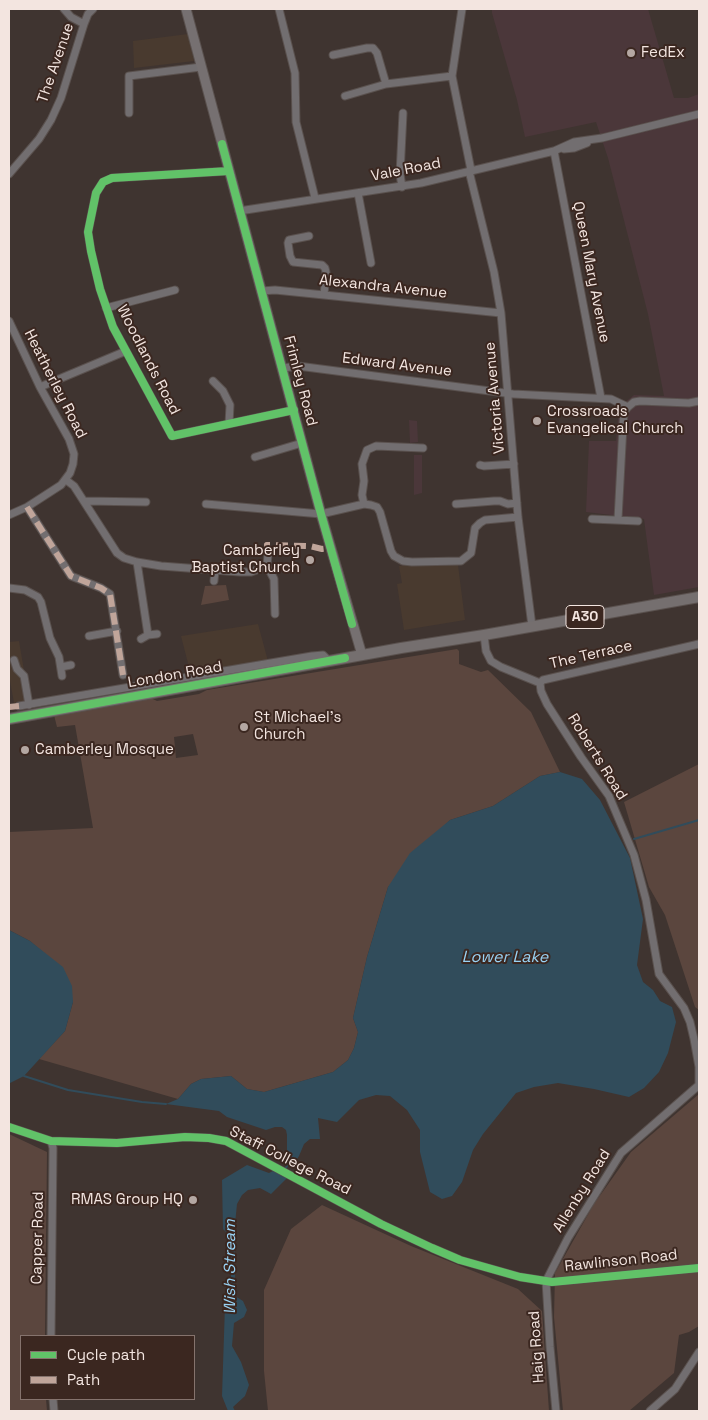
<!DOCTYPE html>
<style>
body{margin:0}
#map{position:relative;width:708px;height:1420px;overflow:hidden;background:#3f3430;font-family:"Space Grotesk",sans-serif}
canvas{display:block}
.frame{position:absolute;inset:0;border:10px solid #f3e5e0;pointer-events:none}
.legend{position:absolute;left:20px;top:1335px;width:175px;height:65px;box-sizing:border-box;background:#3b2720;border:1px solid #85736d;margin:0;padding:6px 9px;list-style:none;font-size:15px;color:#f3e5e0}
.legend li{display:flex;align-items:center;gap:10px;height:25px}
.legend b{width:25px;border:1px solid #85736d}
</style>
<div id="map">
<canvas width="708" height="1420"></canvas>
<div class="frame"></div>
<ul class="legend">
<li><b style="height:6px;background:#61c268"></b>Cycle path</li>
<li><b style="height:6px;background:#c0a59a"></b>Path</li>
</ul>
</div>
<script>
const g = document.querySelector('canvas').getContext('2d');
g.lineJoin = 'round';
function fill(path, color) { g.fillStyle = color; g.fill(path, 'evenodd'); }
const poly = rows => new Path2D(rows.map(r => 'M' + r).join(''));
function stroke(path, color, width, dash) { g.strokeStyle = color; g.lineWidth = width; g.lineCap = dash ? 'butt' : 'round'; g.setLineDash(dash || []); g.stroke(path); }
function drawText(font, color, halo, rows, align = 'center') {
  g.font = font + ' "Space Grotesk",sans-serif'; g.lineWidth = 4; g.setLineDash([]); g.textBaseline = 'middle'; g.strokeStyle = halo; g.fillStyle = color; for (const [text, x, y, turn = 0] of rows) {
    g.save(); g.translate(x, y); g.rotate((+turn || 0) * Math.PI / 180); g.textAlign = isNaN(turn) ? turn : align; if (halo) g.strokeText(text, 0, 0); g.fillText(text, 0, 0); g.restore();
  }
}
fill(poly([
 [188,34,194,61,134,68,133,41],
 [411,564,458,565,465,620,404,630,397,584,402,583,399,566],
 [258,624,268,661,191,675,181,636],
 [19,641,29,700,14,703,9,675,9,642]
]), '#493a2f');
fill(poly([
 [492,9,648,9,674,98,688,98,699,94,699,587,654,595,644,519,586,512,589,441,616,441,619,407,634,395,664,396,648,314,608,158,596,122,525,137,517,100,492,13],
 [409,420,417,421,418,442,410,443],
 [414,455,422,455,422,493,414,495]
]), '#4b373a');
fill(poly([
 [226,585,229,600,201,605,205,586],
 [457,649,459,651,459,664,481,672,488,670,531,712,560,772,540,776,493,806,450,820,388,887,367,957,353,1018,358,1032,354,1048,348,1060,333,1072,264,1092,247,1089,231,1076,201,1079,191,1084,178,1099,39,1059,65,1031,73,1002,46,955,30,941,9,930,9,832,93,828,75,725,57,727,54,715,151,698,157,701,199,694,207,690],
 [193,734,198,755,176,758,174,737],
 [699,764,699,1010,695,1007,665,915,649,887,624,802],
 [699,1094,699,1326,689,1332,679,1335,674,1373,629,1411,563,1411,554,1317,555,1273,594,1204,631,1152],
 [9,1134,47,1152,45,1336,21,1336,21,1399,46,1399,47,1411,9,1411],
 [322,1205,411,1246,518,1289,542,1311,549,1411,268,1411,264,1371,264,1290,291,1229]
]), '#5b463e');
fill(poly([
 [560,772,582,779,600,800,630,858,643,919,637,965,643,982,653,990,660,1001,672,1007,676,1022,668,1053,659,1072,644,1088,629,1097,594,1089,558,1083,534,1087,516,1093,483,1134,473,1150,462,1182,452,1196,442,1199,430,1192,420,1152,420,1130,407,1110,390,1096,376,1095,359,1100,337,1122,318,1118,320,1139,310,1139,304,1144,299,1156,292,1167,283,1163,287,1152,287,1135,286,1130,282,1127,275,1127,266,1130,227,1117,219,1111,166,1104,178,1099,191,1084,201,1079,231,1076,247,1089,264,1092,333,1072,348,1060,354,1048,358,1032,353,1018,367,957,388,887,410,853,450,820,493,806,540,776],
 [9,930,30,941,63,967,72,986,73,1002,65,1031,24,1076,10,1083,9,1083],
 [247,1165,269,1173,273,1171,287,1178,271,1194,260,1188,248,1190,242,1195,237,1204,235,1224,235,1296,243,1301,247,1310,244,1317,234,1323,232,1346,241,1362,249,1385,245,1396,233,1407,235,1411,228,1411,222,1396,225,1305,231,1296,231,1237,223,1229,222,1180]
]), '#314c5b');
stroke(poly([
 [634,839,699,820],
 [24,1076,68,1090,142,1102,166,1104],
 [280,1176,282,1175,288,1164]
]), '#314c5b', 2);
const minor = poly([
 [64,9,71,17,84,24],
 [279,9,295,73,296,122,315,198],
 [462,9,452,76,471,170],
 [333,55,367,48,373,48,377,53,386,84],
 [345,96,386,84,452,76],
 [129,113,129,76,201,67],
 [564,149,574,148,587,143],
 [554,151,601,398],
 [229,171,112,178,103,182,96,193,88,232,91,251,100,289,113,327,172,436,294,410],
 [469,171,494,272,501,313,518,517,532,626],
 [9,174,39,139,51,120,61,98,84,24,88,14,93,9],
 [402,187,400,174,403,113],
 [358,193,371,263],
 [239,211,421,183,554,151,574,142,602,138,699,114],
 [309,236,289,240,288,243,290,256,293,262,322,265,325,268,326,272,324,295],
 [262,291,275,290,501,313],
 [106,308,175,290],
 [9,321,40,387,69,439,74,454,73,464,70,473,61,485,27,507,9,515],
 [283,368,298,366,513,394,611,399,628,407],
 [213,381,223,391,230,405,229,424],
 [40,387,126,351],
 [255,457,302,443],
 [480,465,484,466,514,464],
 [66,480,74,486,117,553,124,558,137,562,161,566,240,572,251,572,267,566],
 [84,501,146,502],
 [206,504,321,514,364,504,371,505,377,507,380,512,391,551,394,556,403,561,412,562,461,561,471,553,475,528,480,523,485,520,518,517],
 [364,504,362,495,364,481,362,464,367,450,376,446,423,448],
 [456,504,494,501,500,501,508,504,517,503],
 [27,507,71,576,101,588,110,594,123,675],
 [592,519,638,521],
 [618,519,623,426,624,412,628,407,634,402,640,401,689,403,699,401],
 [268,554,267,566,274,579,275,614],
 [137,562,148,635],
 [214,581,215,571],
 [9,588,25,590,38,597,41,602,50,638,59,657,62,676],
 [484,635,486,651,491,661,501,667,540,683],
 [89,636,117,631],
 [141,639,148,635,157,634],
 [14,660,17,669,24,676,29,705],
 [61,667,71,665],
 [540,683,541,691,547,704,581,757,609,796,634,855,646,900,659,974,684,1008,690,1022,694,1039,699,1067,699,1085],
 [540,683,543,680,699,644],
 [19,706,312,656,323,655,329,661],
 [9,1127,51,1141,117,1143,185,1137,209,1138,226,1141,381,1224,432,1248,460,1260,520,1277,552,1282,699,1268],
 [546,1281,568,1238,621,1153,699,1085],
 [546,1281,550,1347,556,1411],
 [51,1336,53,1148,51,1141],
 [53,1399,54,1411],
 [650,1411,675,1389,699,1352]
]);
const secondary = poly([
 [186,9,321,514,362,655]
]);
const primary = poly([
 [9,719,401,648,484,635,699,597]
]);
stroke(minor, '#5a514e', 9);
stroke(secondary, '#5a514e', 11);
stroke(primary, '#5a514e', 12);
stroke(minor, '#726e70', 7);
stroke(secondary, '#767071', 9);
stroke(primary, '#756f6f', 10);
stroke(poly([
 [27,507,71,576,101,588,110,594,123,675],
 [268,554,267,545,310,546,322,549,331,548],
 [9,707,19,706]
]), '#c0a59a', 6, [12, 6]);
stroke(poly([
 [222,144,321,514,352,624],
 [229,171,112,178,103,182,96,193,88,232,91,251,100,289,113,327,172,436,294,410],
 [9,719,345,658],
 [9,1127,51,1141,117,1143,185,1137,209,1138,226,1141,381,1224,432,1248,460,1260,520,1277,552,1282,699,1268]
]), '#61c268', 8);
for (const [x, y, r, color] of [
 [631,53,5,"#b4a7a2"],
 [537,421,5,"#b4a7a2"],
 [310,560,5,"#b4a7a2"],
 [244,727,5,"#b4a7a2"],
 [25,750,5,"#b4a7a2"],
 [193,1200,5,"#b4a7a2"]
]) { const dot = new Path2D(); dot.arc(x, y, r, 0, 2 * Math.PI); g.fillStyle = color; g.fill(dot); stroke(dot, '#3b2720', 2); }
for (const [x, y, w] of [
 [585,617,38]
]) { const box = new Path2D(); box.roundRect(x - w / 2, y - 11.5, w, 23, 4); g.fillStyle = '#3b2720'; g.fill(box); stroke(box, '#f3e5e0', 1); }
drawText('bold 14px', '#f3e5e0', null, [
 ["A30",585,617]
]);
drawText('15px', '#f3e5e0', '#3b2720', [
 ["FedEx",641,53],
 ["Crossroads",547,412],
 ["Evangelical Church",547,429],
 ["Camberley",300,551,"right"],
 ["Baptist Church",300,568,"right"],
 ["St Michael's",254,718],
 ["Church",254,735],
 ["Camberley Mosque",35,750],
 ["RMAS Group HQ",183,1200,"right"]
], 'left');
drawText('15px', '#f3e5e0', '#3b2720', [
 ["The Avenue",56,63,-71],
 ["Vale Road",406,170,-11],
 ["Queen Mary Avenue",591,272,79],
 ["Alexandra Avenue",383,287,6],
 ["Woodlands Road",148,360,63],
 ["Edward Avenue",397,365,7],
 ["Frimley Road",300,381,75],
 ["Heatherley Road",55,384,63],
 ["Victoria Avenue",495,398,-95],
 ["The Terrace",591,655,-13],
 ["London Road",175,675,-10],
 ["Roberts Road",597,757,58],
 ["Staff College Road",290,1161,27],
 ["Allenby Road",582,1191,-58],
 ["Capper Road",38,1238,-89],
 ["Rawlinson Road",621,1261,-6],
 ["Haig Road",537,1347,-94]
]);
drawText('italic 16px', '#99d3f5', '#3b2720', [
 ["Lower Lake",505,958],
 ["Wish Stream",231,1267,-90]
]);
</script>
